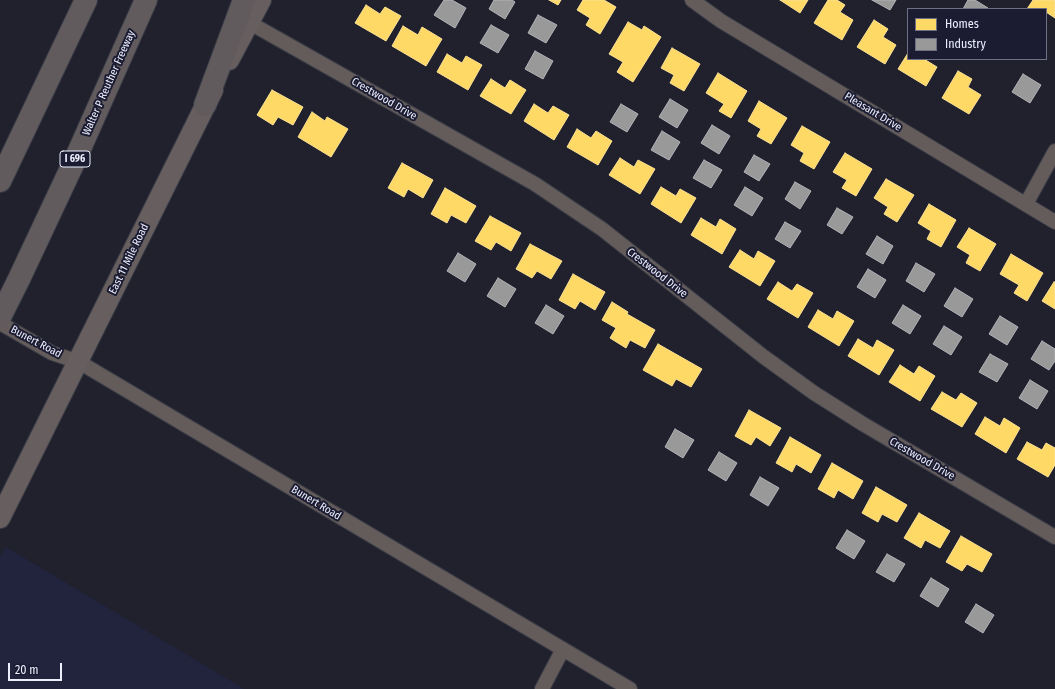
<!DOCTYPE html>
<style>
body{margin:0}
#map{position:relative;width:1055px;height:689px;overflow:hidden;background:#20212d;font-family:"Fira Sans Condensed",sans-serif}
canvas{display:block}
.legend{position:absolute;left:907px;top:8px;width:140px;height:52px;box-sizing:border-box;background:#1b1c32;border:1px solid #6f7084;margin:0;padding:5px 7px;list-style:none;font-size:12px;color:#edefff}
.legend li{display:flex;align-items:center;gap:8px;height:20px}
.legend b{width:20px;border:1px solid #6f7084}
.scale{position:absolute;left:8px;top:663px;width:54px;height:18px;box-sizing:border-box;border:2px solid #edefff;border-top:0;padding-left:5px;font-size:12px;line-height:14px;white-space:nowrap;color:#edefff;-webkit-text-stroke:3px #1b1c32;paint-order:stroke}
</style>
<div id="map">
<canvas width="1055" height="689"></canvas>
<ul class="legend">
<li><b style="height:11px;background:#ffd966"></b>Homes</li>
<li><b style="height:11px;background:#999"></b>Industry</li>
</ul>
<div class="scale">20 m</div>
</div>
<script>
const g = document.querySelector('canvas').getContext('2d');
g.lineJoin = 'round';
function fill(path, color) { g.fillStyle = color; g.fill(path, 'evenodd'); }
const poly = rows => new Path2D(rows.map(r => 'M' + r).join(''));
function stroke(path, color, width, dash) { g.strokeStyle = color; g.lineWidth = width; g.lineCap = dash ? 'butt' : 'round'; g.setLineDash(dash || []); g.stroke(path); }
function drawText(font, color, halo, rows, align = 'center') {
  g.font = font + ' "Fira Sans Condensed",sans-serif'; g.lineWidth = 4; g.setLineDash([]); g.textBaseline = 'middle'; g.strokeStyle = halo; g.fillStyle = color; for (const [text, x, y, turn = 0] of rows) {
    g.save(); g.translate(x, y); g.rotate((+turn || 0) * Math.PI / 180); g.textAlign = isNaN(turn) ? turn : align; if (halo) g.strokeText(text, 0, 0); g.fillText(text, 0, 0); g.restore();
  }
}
fill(poly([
 [6,547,244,689,0,689,0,556]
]), '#22233d');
const homes = poly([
 [549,0,561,0,558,5,549,0],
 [583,0,604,0,616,7,600,34,586,25,590,18,577,10,583,0],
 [780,0,808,0,800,13,780,0],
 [828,0,837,0,845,5,840,12,853,20,842,40,814,23,828,0],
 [1033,0,1055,0,1055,18,1046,12,1046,9,1027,9,1033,0],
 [366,5,380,14,385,7,401,16,386,41,355,23,366,5],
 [874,20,888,29,883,37,896,45,885,64,857,47,874,20],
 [628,22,642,30,644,26,661,37,633,82,617,72,623,62,609,54,628,22],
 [403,26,418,35,422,27,442,39,426,66,392,46,403,26],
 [672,48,700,64,684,91,670,83,674,75,661,68,672,48],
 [908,53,908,59,924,59,937,67,926,86,898,69,908,53],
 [447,54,462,63,466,56,482,65,468,90,437,72,447,54],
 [958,71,972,79,968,87,981,95,969,114,942,98,958,71],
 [718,73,747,91,731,118,719,111,724,104,706,93,718,73],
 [491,79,505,88,510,80,526,90,511,114,480,96,491,79],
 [272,90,303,107,293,125,278,117,273,125,257,115,272,90],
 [759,101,787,118,771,144,757,136,761,129,748,121,759,101],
 [534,104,548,113,553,106,569,115,554,140,524,121,534,104],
 [312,112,325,121,327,117,348,129,331,157,298,137,312,112],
 [802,126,830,142,814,169,800,161,804,153,791,145,802,126],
 [577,129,591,138,596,131,612,141,598,165,567,147,577,129],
 [845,153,872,169,856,196,842,188,847,180,833,172,845,153],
 [620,158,634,167,638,160,655,169,640,194,609,175,620,158],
 [402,163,433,180,423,198,408,189,404,197,388,188,402,163],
 [886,179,914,195,897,222,884,214,888,207,874,198,886,179],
 [661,187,676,196,680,189,696,198,681,223,651,204,661,187],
 [445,188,476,206,466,223,451,215,447,223,431,214,445,188],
 [929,204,956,220,941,247,927,239,931,231,918,223,929,204],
 [490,216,521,233,511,251,496,242,491,250,475,241,490,216],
 [701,218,716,227,720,219,736,229,722,254,691,235,701,218],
 [969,228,996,244,980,271,966,263,970,255,957,247,969,228],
 [530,244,562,261,551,279,537,271,532,278,516,269,530,244],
 [740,250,754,259,758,251,775,261,760,286,729,267,740,250],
 [1011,254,1043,273,1027,301,1014,293,1019,285,1000,274,1011,254],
 [573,274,605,292,595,310,580,301,575,309,559,300,573,274],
 [778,282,792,291,797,284,813,293,798,318,767,299,778,282],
 [1054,282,1055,282,1055,309,1042,301,1054,282],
 [612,302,628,312,627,314,655,330,645,348,630,340,626,348,610,338,616,328,602,320,612,302],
 [818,310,833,319,837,311,854,321,839,346,808,327,818,310],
 [858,339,873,348,877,340,894,350,879,375,848,356,858,339],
 [658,344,702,369,691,387,676,379,672,386,643,370,658,344],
 [900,365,914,374,919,366,935,376,920,401,889,382,900,365],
 [942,392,956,400,961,393,977,403,962,427,931,409,942,392],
 [749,410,781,428,770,446,756,437,751,445,735,436,749,410],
 [985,417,1000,426,1004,418,1020,428,1006,453,975,434,985,417],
 [790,437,821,455,811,473,796,464,792,472,776,463,790,437],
 [1027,442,1042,450,1046,443,1055,448,1055,465,1048,477,1017,459,1027,442],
 [832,463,863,481,853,499,838,490,834,498,818,489,832,463],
 [876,487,907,505,897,522,882,514,878,522,862,513,876,487],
 [919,513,950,531,940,548,925,540,921,548,904,538,919,513],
 [961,536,992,554,982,572,967,564,962,571,946,562,961,536]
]);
fill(homes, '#ffd966');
stroke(homes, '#fae094', 1);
const industry = poly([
 [444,0,452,0,466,8,455,28,434,15,444,0],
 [494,0,512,0,515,2,505,19,489,9,494,0],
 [872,0,896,0,890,10,872,0],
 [968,0,975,0,988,8,988,9,963,9,968,0],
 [538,15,557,25,546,43,528,33,538,15],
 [491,25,509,35,498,53,480,43,491,25],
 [535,51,553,61,543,79,525,69,535,51],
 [1023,74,1041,85,1030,103,1012,92,1023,74],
 [670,99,688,110,677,128,659,117,670,99],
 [621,104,638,114,627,132,610,122,621,104],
 [712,125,730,136,719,154,701,143,712,125],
 [662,131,680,142,669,160,651,150,662,131],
 [754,155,770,164,759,181,744,172,754,155],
 [704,160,722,170,711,188,693,178,704,160],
 [795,182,811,191,800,209,785,199,795,182],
 [745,187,763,198,752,216,734,205,745,187],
 [837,208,853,217,842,234,827,225,837,208],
 [785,222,801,231,790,248,775,239,785,222],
 [877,236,893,246,883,264,866,254,877,236],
 [458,253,476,264,465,282,447,271,458,253],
 [916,263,935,274,924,292,906,281,916,263],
 [868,269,886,280,875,298,857,287,868,269],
 [498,278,516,289,505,307,487,296,498,278],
 [955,288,973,299,962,317,944,306,955,288],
 [546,305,564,316,553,334,535,323,546,305],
 [903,305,921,316,910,334,892,323,903,305],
 [1000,316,1018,327,1007,345,989,334,1000,316],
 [944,326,962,337,951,355,933,344,944,326],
 [1042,341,1055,349,1055,361,1049,370,1031,359,1042,341],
 [990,354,1008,364,997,382,979,372,990,354],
 [1030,380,1048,391,1037,409,1019,398,1030,380],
 [675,429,694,440,683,458,665,447,675,429],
 [719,452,737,463,726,481,708,470,719,452],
 [760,477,779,488,768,506,750,495,760,477],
 [847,530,865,541,854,559,836,548,847,530],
 [887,554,905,564,894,582,876,572,887,554],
 [931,578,949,589,938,607,920,596,931,578],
 [976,604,994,615,983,633,965,622,976,604]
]);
fill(industry, '#999');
stroke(industry, '#b2b3b8', 1);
const street = poly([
 [692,0,721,21,1055,222],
 [250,23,535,184,602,229,764,357,814,393,863,424,1055,537],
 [1026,204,1055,151],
 [0,323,52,353,79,362,630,689],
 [542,689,563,649]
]);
const secondary = poly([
 [229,60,261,0],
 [0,518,213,90]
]);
const highway = poly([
 [205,105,244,0],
 [0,181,86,0],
 [0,317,19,279,74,162,146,0]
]);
stroke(street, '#393b45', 16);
stroke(secondary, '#393b45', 22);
stroke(highway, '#393b45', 24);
stroke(street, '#645c5b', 14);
stroke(secondary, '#675f5f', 20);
stroke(highway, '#615b5e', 22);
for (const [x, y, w] of [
 [75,159,30]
]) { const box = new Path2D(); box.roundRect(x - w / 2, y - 8, w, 16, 3); g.fillStyle = '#1b1c32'; g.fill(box); stroke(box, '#edefff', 1); }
drawText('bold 10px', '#edefff', null, [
 ["I 696",75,159]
]);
drawText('11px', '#edefff', '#1b1c32', [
 ["Walter P Reuther Freeway",109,83,-66],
 ["Crestwood Drive",384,99,30],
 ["Pleasant Drive",873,112,31],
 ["East 11 Mile Road",129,259,-64],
 ["Crestwood Drive",657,273,38],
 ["Bunert Road",36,342,28],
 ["Crestwood Drive",922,459,30],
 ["Bunert Road",316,503,31]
]);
</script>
